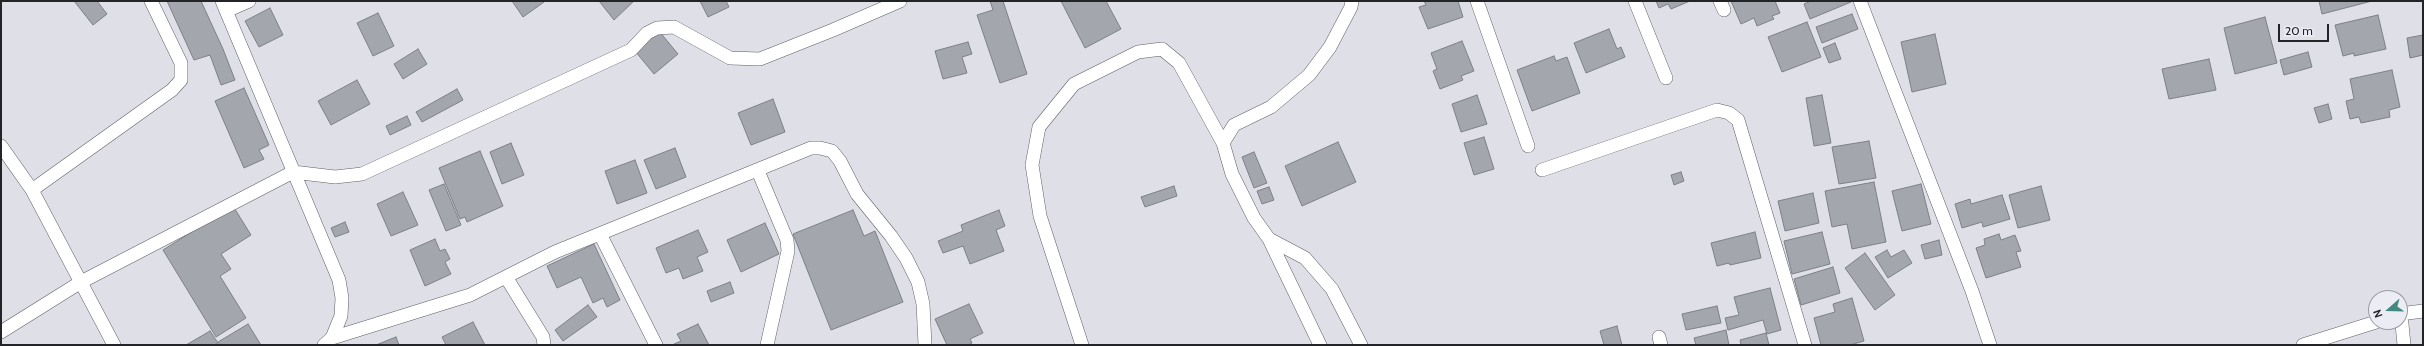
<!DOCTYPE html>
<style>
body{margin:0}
#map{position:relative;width:2424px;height:346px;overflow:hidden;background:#dedfe7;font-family:Cabin,sans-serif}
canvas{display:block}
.frame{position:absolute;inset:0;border:2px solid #232427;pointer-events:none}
.north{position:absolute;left:2368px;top:290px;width:40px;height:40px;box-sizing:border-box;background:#ebecf4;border:1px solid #9b9ca2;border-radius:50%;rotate:250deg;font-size:11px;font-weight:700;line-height:16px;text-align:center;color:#232427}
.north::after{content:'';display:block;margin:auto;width:14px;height:18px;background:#428881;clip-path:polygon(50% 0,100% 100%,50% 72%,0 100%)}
.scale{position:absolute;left:2278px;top:24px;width:51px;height:18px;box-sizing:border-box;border:2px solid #232427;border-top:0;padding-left:5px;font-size:12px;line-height:14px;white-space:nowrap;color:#232427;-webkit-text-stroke:3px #ebecf4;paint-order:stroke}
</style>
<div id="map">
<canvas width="2424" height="346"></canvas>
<div class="frame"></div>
<div class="north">N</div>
<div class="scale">20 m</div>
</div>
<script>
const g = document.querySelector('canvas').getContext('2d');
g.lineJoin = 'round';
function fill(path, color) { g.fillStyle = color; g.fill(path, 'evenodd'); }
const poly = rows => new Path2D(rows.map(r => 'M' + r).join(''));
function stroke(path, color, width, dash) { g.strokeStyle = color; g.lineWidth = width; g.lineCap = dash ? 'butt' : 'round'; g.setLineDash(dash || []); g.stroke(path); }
const building = poly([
 [74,1,97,1,107,14,93,25,74,1],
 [167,1,201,1,223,49,235,80,221,85,210,55,194,60,167,1],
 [512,1,543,1,544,2,523,17,512,1],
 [599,1,634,1,614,20,599,1],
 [700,1,726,1,729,7,708,17,700,1],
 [990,1,1003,1,1027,74,1000,83,977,15,993,10,990,1],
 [1061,1,1106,1,1121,29,1085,48,1061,1],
 [1424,1,1458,1,1463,17,1428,29,1419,7,1426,5,1424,1],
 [1656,1,1690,1,1671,9,1668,4,1659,8,1656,1],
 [1731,1,1775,1,1780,13,1772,16,1774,19,1757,26,1754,18,1741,24,1731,1],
 [1811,1,1851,1,1851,2,1810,19,1804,4,1811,1],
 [2319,1,2372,1,2322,14,2319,1],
 [270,8,283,35,259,47,245,21,270,8],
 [378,13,394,46,373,56,357,23,378,13],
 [1852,14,1858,29,1822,43,1816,27,1852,14],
 [2378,15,2386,49,2354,56,2354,53,2343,56,2335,25,2378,15],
 [2265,17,2277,63,2235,74,2224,28,2265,17],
 [1807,22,1821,57,1782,72,1768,37,1807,22],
 [1609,29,1617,49,1621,47,1625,57,1586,73,1574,43,1609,29],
 [659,31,678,54,654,74,635,51,659,31],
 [1935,34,1946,84,1912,92,1901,42,1935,34],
 [2423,35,2423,55,2410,58,2407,38,2423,35],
 [1462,41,1474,71,1461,76,1463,80,1440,89,1433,71,1437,69,1431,53,1462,41],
 [968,42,972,54,962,57,967,73,943,79,935,51,968,42],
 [1835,43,1841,59,1829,63,1823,48,1835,43],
 [418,49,427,64,403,79,394,64,418,49],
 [2308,52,2312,67,2284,75,2280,60,2308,52],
 [1554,56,1556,61,1567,57,1580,93,1532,111,1517,70,1554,56],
 [2209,59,2216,90,2169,99,2162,69,2209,59],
 [2392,70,2400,107,2389,110,2390,117,2361,123,2359,117,2350,119,2346,101,2354,99,2350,79,2392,70],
 [357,80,370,104,331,125,318,101,357,80],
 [244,88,269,145,259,150,264,159,244,168,215,101,244,88],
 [457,89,463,100,422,122,416,112,457,89],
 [1477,95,1487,124,1461,132,1452,104,1477,95],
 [1822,95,1831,143,1814,146,1806,98,1822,95],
 [773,99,785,132,751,145,738,113,773,99],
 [2328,104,2332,119,2319,123,2314,108,2328,104],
 [407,116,411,125,390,135,386,126,407,116],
 [1484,137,1494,169,1474,175,1464,143,1484,137],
 [1869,141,1876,178,1839,184,1832,147,1869,141],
 [1338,142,1356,182,1302,206,1285,166,1338,142],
 [511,143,524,175,502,184,490,152,511,143],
 [675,148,686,177,656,189,644,160,675,148],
 [480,151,503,206,467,222,465,217,460,219,439,168,480,151],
 [1254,152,1267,183,1254,188,1242,157,1254,152],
 [635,160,647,193,617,204,605,171,635,160],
 [1681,172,1684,181,1674,185,1671,175,1681,172],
 [1874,182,1886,242,1852,249,1847,224,1832,227,1825,191,1874,182],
 [444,184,461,225,446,231,429,190,444,184],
 [1921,184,1931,224,1902,231,1892,191,1921,184],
 [1174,186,1177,196,1145,207,1141,197,1174,186],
 [2041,186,2050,220,2018,228,2009,195,2041,186],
 [1269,187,1274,200,1262,204,1257,191,1269,187],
 [403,192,418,225,391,236,377,204,403,192],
 [1813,193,1819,223,1785,231,1778,201,1813,193],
 [2002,195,2010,219,1983,227,1982,222,1962,228,1955,204,1970,199,1971,204,2002,195],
 [233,206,251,235,221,254,231,269,220,276,246,318,216,337,163,250,233,206],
 [853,210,864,236,875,231,903,302,831,330,793,234,853,210],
 [999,210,1005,226,996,230,1004,251,970,264,963,246,943,253,938,241,963,231,961,225,999,210],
 [345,222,349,232,335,237,331,228,345,222],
 [765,223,779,254,741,272,727,240,765,223],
 [698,230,708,252,697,257,703,271,683,279,679,268,666,273,656,248,698,230],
 [1755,232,1761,258,1730,265,1729,263,1717,266,1711,243,1755,232],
 [1822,232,1830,264,1792,274,1784,241,1822,232],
 [1999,234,2001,240,2015,235,2021,251,2016,252,2021,267,1986,278,1976,248,1985,245,1984,239,1999,234],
 [435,239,440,251,445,249,450,259,445,262,451,274,425,286,410,250,435,239],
 [1939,240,1942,255,1925,259,1921,245,1939,240],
 [594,244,620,300,607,307,603,298,593,303,581,277,557,288,547,266,594,244],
 [1887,250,1891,257,1904,250,1912,263,1888,278,1875,257,1887,250],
 [1865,253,1895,295,1875,310,1845,268,1865,253],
 [1833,267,1840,293,1801,305,1794,279,1833,267],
 [730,282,734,293,711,302,707,291,730,282],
 [1770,288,1781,330,1767,334,1763,320,1728,330,1725,318,1739,315,1734,297,1770,288],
 [1852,298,1864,341,1850,345,1821,345,1814,318,1835,312,1833,304,1852,298],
 [969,304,983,333,970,339,972,343,968,345,947,345,935,319,969,304],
 [588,305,597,317,563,341,555,330,588,305],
 [1717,306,1721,323,1686,330,1682,314,1717,306],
 [473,322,485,345,446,345,442,337,473,322],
 [248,324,261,345,220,345,218,342,248,324],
 [698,324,709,345,672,345,681,341,677,334,698,324],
 [1617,326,1622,345,1604,345,1600,331,1617,326],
 [1726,330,1729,345,1696,345,1694,338,1726,330],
 [210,331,218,343,214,345,186,345,210,331],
 [1766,333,1769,345,1741,345,1740,340,1766,333],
 [396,337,399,345,376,345,396,337]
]);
fill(building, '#a4a6ad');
stroke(building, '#7e8087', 1);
const minor = poly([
 [222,1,339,280,342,298,341,316,332,338,324,345],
 [1477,1,1528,146],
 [1635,1,1666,78],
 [1720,1,1724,10],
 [1860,1,1972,291,1990,345],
 [226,11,249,1],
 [1223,143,1234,125,1271,107,1309,75,1330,47,1351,7,1352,1],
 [1,146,32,190,114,345],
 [1542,170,1717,110,1729,113,1738,120,1805,345],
 [758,171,787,240,788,251,767,345],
 [32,190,172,90,181,80,181,63,151,1],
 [600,234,656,345],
 [1269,239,1320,345],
 [506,277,543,337,544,345],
 [2400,314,2423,311],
 [2401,314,2404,345],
 [1,332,81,282,293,172,335,177,362,174,631,50,647,33,657,28,674,27,730,58,760,59,833,30,900,1],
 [1659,337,1661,345],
 [332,338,470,295,555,252,811,148,820,148,832,151,840,161,857,194,891,236,906,258,918,282,923,304,925,345],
 [1082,345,1040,216,1032,165,1039,127,1074,84,1138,52,1162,49,1179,63,1223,143,1232,174,1254,218,1269,239,1305,258,1332,289,1361,345],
 [2303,345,2376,322]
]);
stroke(minor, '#5f6067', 14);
stroke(minor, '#fff', 13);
</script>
